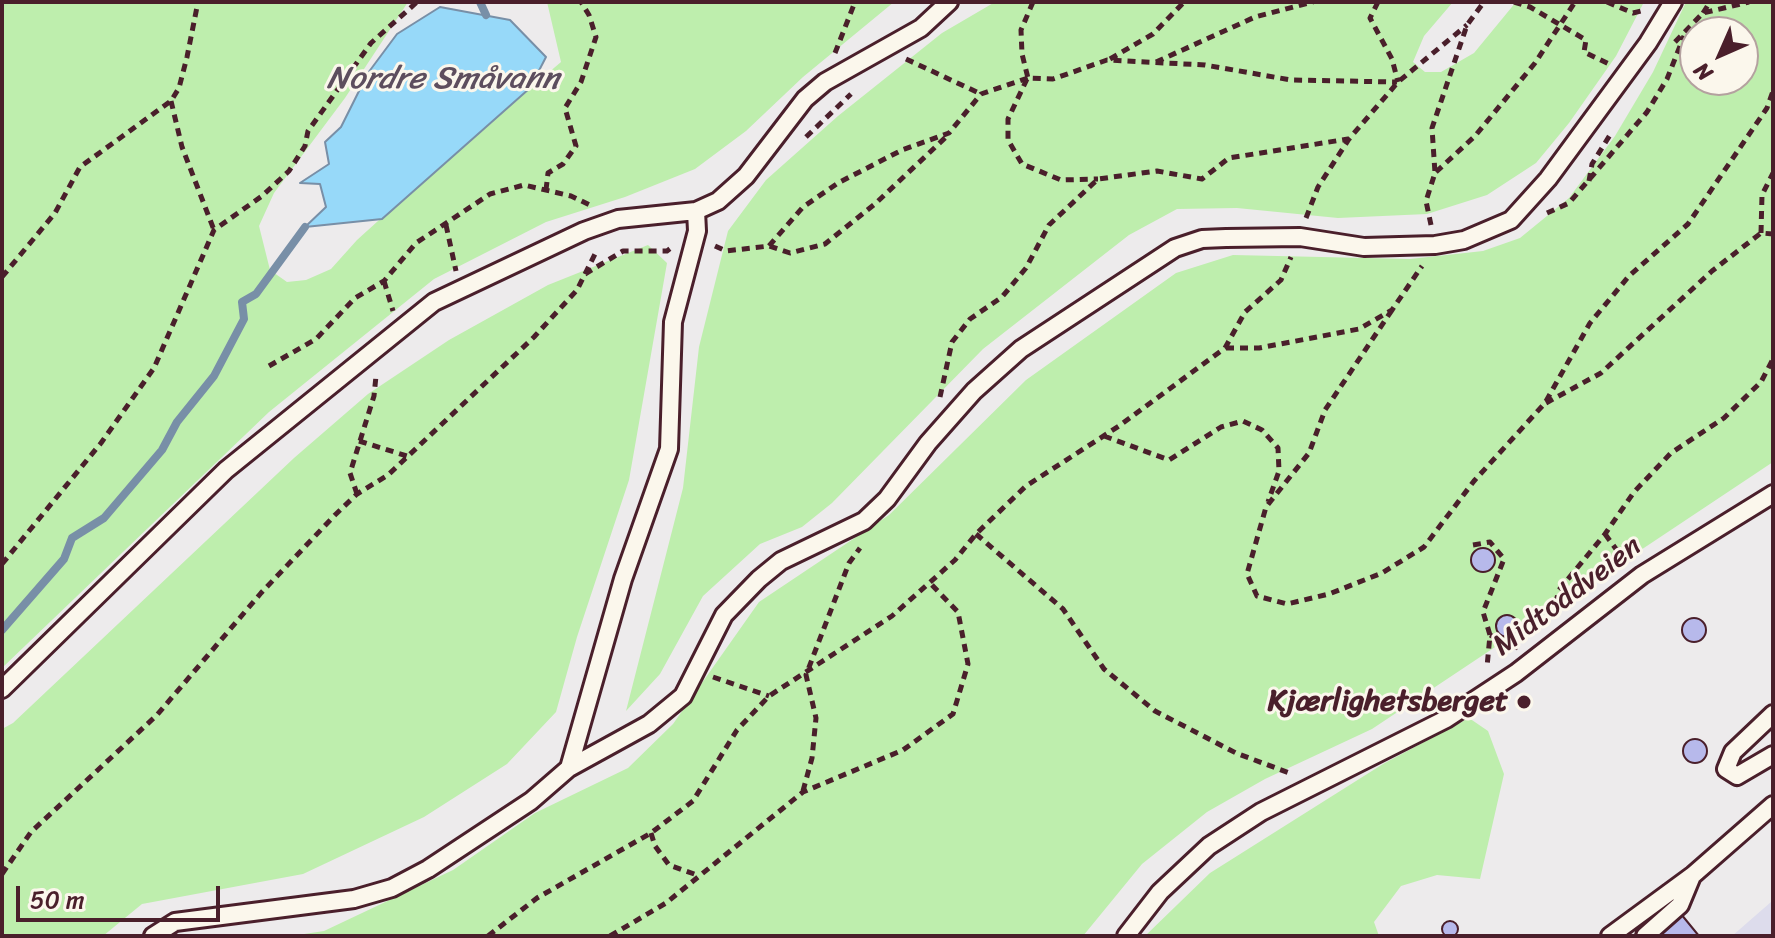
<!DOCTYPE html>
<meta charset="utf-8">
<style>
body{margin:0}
#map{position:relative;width:1775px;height:938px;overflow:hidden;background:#edebec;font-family:Sriracha,sans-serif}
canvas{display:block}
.frame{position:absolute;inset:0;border:4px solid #4a1f2b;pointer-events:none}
.north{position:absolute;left:1679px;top:16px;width:80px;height:80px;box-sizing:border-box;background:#fbf7ec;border:2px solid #b4a19f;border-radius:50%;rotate:225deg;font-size:22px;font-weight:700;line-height:32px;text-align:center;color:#4a1f2b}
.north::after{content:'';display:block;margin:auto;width:28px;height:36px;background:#4a1f2b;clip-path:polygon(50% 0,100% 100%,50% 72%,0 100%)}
.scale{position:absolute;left:16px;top:886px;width:204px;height:36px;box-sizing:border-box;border:4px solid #4a1f2b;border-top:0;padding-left:10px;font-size:24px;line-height:28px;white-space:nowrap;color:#4a1f2b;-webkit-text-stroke:6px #fbf7ec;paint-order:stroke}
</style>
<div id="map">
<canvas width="1775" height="938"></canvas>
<div class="frame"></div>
<div class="north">N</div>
<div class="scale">50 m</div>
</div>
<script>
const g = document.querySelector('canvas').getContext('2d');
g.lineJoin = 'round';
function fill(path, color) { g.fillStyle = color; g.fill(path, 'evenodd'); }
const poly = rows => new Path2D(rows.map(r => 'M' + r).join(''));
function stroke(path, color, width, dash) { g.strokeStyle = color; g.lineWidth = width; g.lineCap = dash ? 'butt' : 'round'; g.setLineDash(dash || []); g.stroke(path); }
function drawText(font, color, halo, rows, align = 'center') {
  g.font = font + ' Sriracha,sans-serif'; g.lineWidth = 6; g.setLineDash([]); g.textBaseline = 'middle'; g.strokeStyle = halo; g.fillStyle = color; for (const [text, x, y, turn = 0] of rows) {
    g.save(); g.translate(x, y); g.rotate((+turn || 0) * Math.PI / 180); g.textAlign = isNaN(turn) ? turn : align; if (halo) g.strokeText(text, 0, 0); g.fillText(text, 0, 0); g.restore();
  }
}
fill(poly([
 [1773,900,1773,936,1732,936,1771,902]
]), '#dddcec');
fill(poly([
 [2,2,408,2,345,98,274,193,259,226,270,270,287,282,306,280,331,269,357,240,441,164,561,62,547,2,894,2,803,77,746,131,695,169,625,197,546,222,434,279,269,412,2,668],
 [995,2,1453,2,1424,36,1413,62,1425,72,1441,72,1474,53,1516,2,1644,2,1616,56,1569,123,1536,163,1487,195,1427,214,1338,218,1237,208,1177,209,1129,235,983,349,832,503,802,527,760,544,703,596,660,674,626,711,683,488,699,347,728,231,766,180,838,116,942,33],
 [1686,2,1773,2,1773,462,1372,729,1265,779,1207,812,1142,864,1083,936,291,936,324,931,453,870,535,813,628,768,673,724,759,602,889,515,1026,380,1176,273,1233,255,1410,259,1483,251,1520,238,1569,198,1615,136,1653,72],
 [1695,32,1743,32,1743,80,1695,80],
 [648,245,667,263,629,480,577,637,556,712,507,764,424,817,303,874,142,904,103,936,2,936,2,729,13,723,294,458,368,394,449,340,548,285],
 [1469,718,1488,731,1504,774,1480,879,1437,875,1401,886,1374,922,1379,936,1145,936,1210,873,1383,764]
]), '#beeead');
const water = poly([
 [440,7,510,20,546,57,530,88,382,219,305,227,326,207,320,184,300,183,329,164,325,142,341,127,368,73,397,34,440,7]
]);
fill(water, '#97d9f9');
stroke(water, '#788fa7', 2);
stroke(poly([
 [480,2,486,15],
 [2,630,64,559,72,538,104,518,162,450,177,422,214,376,244,319,242,302,256,294,305,227]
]), '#788fa7', 8);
const building = poly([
 '1471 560a12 12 0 1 1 24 0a12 12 0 1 1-24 0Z',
 '1496 626a11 11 0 1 1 22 0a11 11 0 1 1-22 0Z',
 '1682 630a12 12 0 1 1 24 0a12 12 0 1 1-24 0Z',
 '1683 751a12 12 0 1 1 24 0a12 12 0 1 1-24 0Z',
 [1681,914,1699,936,1655,936,1681,914],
 '1442 929a8 8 0 1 1 16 0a8 8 0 1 1-16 0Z'
]);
fill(building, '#b7b9eb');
stroke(building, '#4a1f2b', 2);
const lane = poly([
 [2,689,226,470,434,302,584,231,618,219,696,211,718,201,746,176,805,99,825,82,921,28,949,2],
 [1773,714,1733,752,1726,769,1737,776,1773,755],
 [569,768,623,579,669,449,673,322,697,231,696,211],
 [153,936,175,922,354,899,392,888,428,869,531,801,569,768,649,724,683,696,724,615,759,579,781,561,864,521,887,499,928,443,974,391,1021,349,1175,248,1202,239,1226,238,1300,237,1364,247,1435,245,1464,240,1511,220,1548,179,1648,43,1673,2],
 [1126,936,1160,892,1209,846,1261,812,1446,719,1516,673,1642,575,1773,494],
 [1610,936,1693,875,1773,805],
 [1645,936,1680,905,1692,876]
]);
stroke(lane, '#4a1f2b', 22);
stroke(poly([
 [1033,2,1021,30,1022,54,1028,78,1053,79,1107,60,1205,65,1291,80,1397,82],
 [1378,2,1370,18,1392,59,1398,82],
 [1514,2,1530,7,1586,40,1584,52,1609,64],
 [1607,2,1633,13,1645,10],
 [1703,13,1710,2],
 [1675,42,1703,13,1749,2],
 [835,53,855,2],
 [906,59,981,94],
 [1110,59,1153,34,1184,2],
 [1156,62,1255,17,1313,2],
 [1027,79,1008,119,1008,140,1022,164,1061,180,1098,179],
 [171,101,182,147,214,230],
 [806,137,851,94],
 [1436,172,1475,136,1535,63,1575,2],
 [1589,181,1592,164,1610,135],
 [546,190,548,173,563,164,576,146,565,108,581,82,596,37,589,15,581,2],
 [1547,213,1569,203,1647,112,1667,79,1684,36],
 [1306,218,1318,187,1349,139,1398,82,1467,25],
 [446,225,456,271],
 [1431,225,1426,201,1435,173,1432,128,1467,25,1484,2],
 [1761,233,1762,195,1773,173],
 [715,246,726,251,769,246,790,253,825,244,876,203,947,136],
 [769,246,803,207,838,183,902,150,949,133,981,94,1028,78],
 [585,274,623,251,667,251,671,248],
 [2,277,55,213,80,167,171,101,179,88,187,57,198,2],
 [384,281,393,311],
 [1392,310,1325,410,1309,453,1266,507,1247,574,1257,596,1287,604,1329,594,1382,573,1424,547,1474,481,1545,403,1590,323,1629,276,1688,224,1767,108,1773,91],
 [1226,348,1259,348,1359,329,1392,310,1422,266],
 [269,366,316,339,355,298,384,281,416,243,490,194,524,185,571,196,592,206],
 [940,397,952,342,970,319,1002,297,1026,268,1049,225,1098,179,1157,171,1202,179,1229,158,1348,139],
 [1546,403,1601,373,1712,271,1761,233,1773,234],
 [1104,436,1169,460,1221,427,1243,421,1262,430,1278,448,1279,471,1268,502],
 [359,441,407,456],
 [357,494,350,473,374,396,376,376],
 [976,534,1063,609,1104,669,1155,711,1236,753,1292,774],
 [1605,534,1616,549,1630,558],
 [1473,545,1490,542,1504,559,1483,612,1490,635,1487,667],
 [2,564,101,443,154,368,214,230,262,196,289,171,305,146,308,131,371,43,417,2],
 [1552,617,1559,590,1605,534,1634,492,1671,453,1724,418,1761,382,1773,359],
 [1490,635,1518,648],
 [713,677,769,696],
 [803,791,812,758,816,718,806,675,849,563,860,548],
 [651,833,655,846,669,865,697,875],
 [2,874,31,832,157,715,261,593,335,515,357,494,388,475,534,337,577,290,597,250],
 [488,936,537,898,651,833,693,801,737,730,769,696,892,616,955,560,976,534,1026,486,1119,426,1225,348,1245,312,1281,280,1291,257],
 [610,936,666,903,803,792,903,750,953,714,968,664,958,612,929,582]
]), '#4a1f2b', 5, [8, 6]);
stroke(lane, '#fbf7ec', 16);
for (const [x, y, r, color] of [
 [1524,702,8,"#4a1f2b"]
]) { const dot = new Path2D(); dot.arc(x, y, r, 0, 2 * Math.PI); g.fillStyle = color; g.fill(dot); stroke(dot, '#fbf7ec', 3); }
drawText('30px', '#4a1f2b', '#fbf7ec', [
 ["Midtoddveien",1568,597,-37]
]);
drawText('bold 30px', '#4a1f2b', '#fbf7ec', [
 ["Kjærlighetsberget",1508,702]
], 'right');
drawText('italic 32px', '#5d4e5e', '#fbf7ec', [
 ["Nordre Småvann",443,80]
]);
</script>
